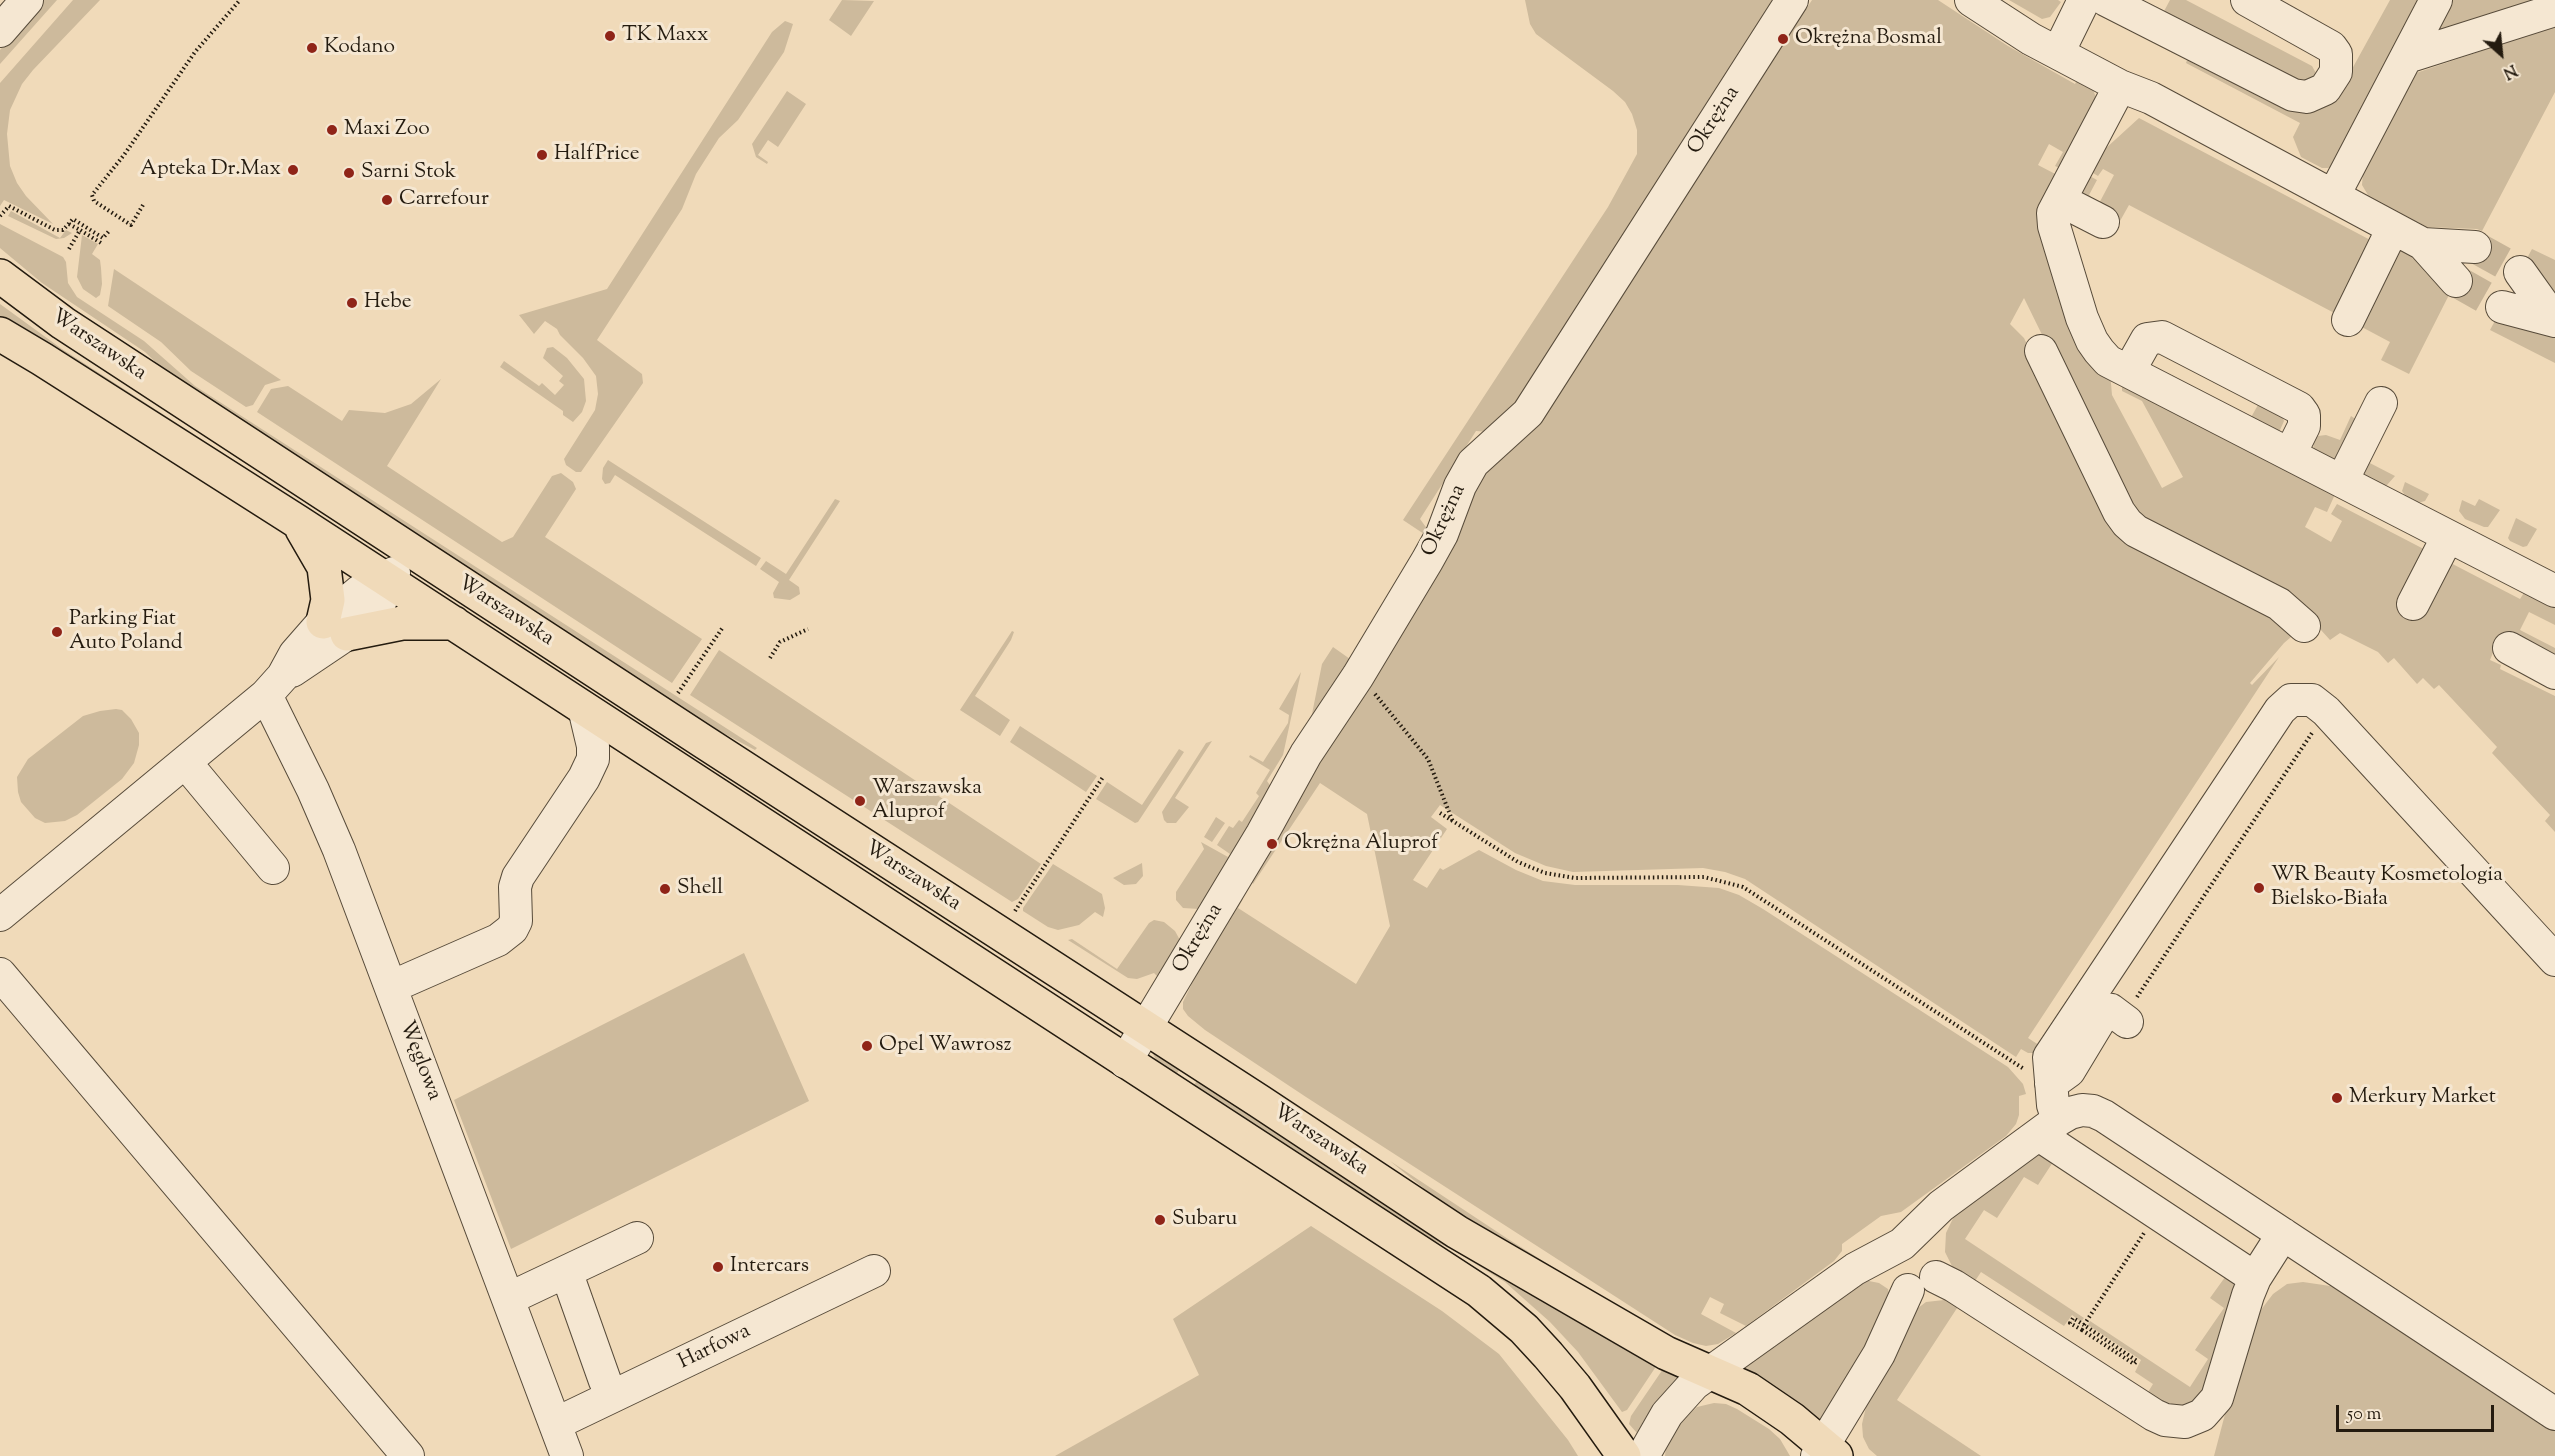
<!DOCTYPE html>
<meta charset="utf-8">
<style>
body{margin:0}
#map{position:relative;width:2555px;height:1456px;overflow:hidden;background:#f0dab9;font-family:"Sorts Mill Goudy",serif}
canvas{display:block}
.north{position:absolute;left:2471px;top:24px;width:60px;height:60px;-webkit-text-stroke:4px #f5e7d2;paint-order:stroke;rotate:153deg;font-size:16px;font-weight:700;line-height:24px;text-align:center;color:#241b0f}
.north::after{content:'';display:block;margin:auto;width:21px;height:27px;background:#241b0f;clip-path:polygon(50% 0,100% 100%,50% 72%,0 100%)}
.scale{position:absolute;left:2336px;top:1405px;width:158px;height:27px;box-sizing:border-box;border:3px solid #241b0f;border-top:0;padding-left:8px;font-size:18px;line-height:21px;white-space:nowrap;color:#241b0f;-webkit-text-stroke:4px #f5e7d2;paint-order:stroke}
</style>
<div id="map">
<canvas width="2555" height="1456"></canvas>
<div class="north">N</div>
<div class="scale">50 m</div>
</div>
<script>
const g = document.querySelector('canvas').getContext('2d');
g.lineJoin = 'round';
function fill(path, color) { g.fillStyle = color; g.fill(path, 'evenodd'); }
const poly = rows => new Path2D(rows.map(r => 'M' + r).join(''));
function stroke(path, color, width, dash) { g.strokeStyle = color; g.lineWidth = width; g.lineCap = dash ? 'butt' : 'round'; g.setLineDash(dash || []); g.stroke(path); }
function drawText(font, color, halo, rows, align = 'center') {
  g.font = font + ' "Sorts Mill Goudy",serif'; g.lineWidth = 6; g.setLineDash([]); g.textBaseline = 'middle'; g.strokeStyle = halo; g.fillStyle = color; for (const [text, x, y, turn = 0] of rows) {
    g.save(); g.translate(x, y); g.rotate((+turn || 0) * Math.PI / 180); g.textAlign = isNaN(turn) ? turn : align; if (halo) g.strokeText(text, 0, 0); g.fillText(text, 0, 0); g.restore();
  }
}
fill(poly([
 [44,0,57,0,0,64,0,50],
 [73,0,100,0,33,70,22,84,10,110,7,134,10,166,17,183,26,196,53,224,4,200,0,206,0,83],
 [842,0,874,1,851,36,829,20],
 [1525,0,1777,0,1516,404,1488,432,1476,431,1420,519,1428,530,1427,536,1403,520,1608,207,1637,154,1637,130,1632,114,1625,102,1613,91,1536,34,1530,24],
 [1812,0,1938,0,2008,46,2075,84,2078,78,2092,87,2097,100,2064,170,2055,166,2063,152,2049,144,2038,165,2061,177,2043,210,2110,372,2112,395,2162,488,2183,477,2142,401,2122,391,2122,379,2337,490,2327,512,2315,507,2305,527,2331,542,2342,521,2331,514,2337,504,2520,599,2527,588,2555,603,2555,625,2529,612,2520,630,2555,648,2555,655,2497,643,2490,660,2501,665,2500,669,2555,696,2555,832,2545,821,2550,815,2492,753,2497,747,2439,685,2434,689,2423,678,2417,684,2394,658,2388,663,2378,652,2340,633,2330,640,2293,599,2135,517,2127,508,2024,298,2010,324,2024,338,2110,518,2297,632,2284,643,2250,683,2252,685,2279,657,2028,1038,2042,1047,2037,1053,2028,1053,2021,1049,2016,1057,1745,879,1725,872,1703,868,1573,872,1546,866,1515,853,1440,805,1431,817,1447,829,1413,880,1427,888,1440,868,1443,870,1479,850,1516,870,1543,881,1575,885,1678,885,1719,888,1739,895,1763,909,2008,1067,2023,1084,2026,1094,2019,1096,2019,1115,2016,1124,2006,1136,1901,1212,1881,1216,1842,1244,1842,1251,1834,1261,1746,1326,1720,1313,1724,1304,1710,1297,1701,1314,1736,1333,1718,1344,1706,1346,1693,1343,1675,1335,1306,1097,1205,1030,1188,1016,1183,1009,1183,1002,1202,963,1240,900,1243,899,1238,908,1356,984,1390,926,1367,814,1320,783,1253,884,1251,880,1482,477,1667,221],
 [2009,0,2058,0,2061,2,2050,17,2042,19],
 [2170,0,2186,0,2312,66,2317,75,2307,84,2162,15],
 [2390,0,2424,0,2333,166,2328,168,2322,168,2301,157,2293,137,2300,123,2186,63,2187,60,2233,83,2341,89],
 [2445,0,2552,0,2433,38],
 [785,21,793,24,784,52,738,120,719,138,696,174,682,209,597,340,642,374,643,383,581,472,576,472,566,465,564,459,595,410,598,394,596,376,583,358,560,335,557,329,545,321,534,334,519,315,607,289,772,32],
 [2555,26,2555,92,2482,231,2477,229,2427,227,2368,195,2362,185,2363,172,2416,73],
 [787,91,806,104,778,147,768,140,758,155,768,162,767,164,756,157,752,144],
 [2139,118,2376,243,2340,316,2129,205,2120,221,2095,211,2114,175,2103,169,2098,176,2088,170,2093,160],
 [2086,174,2097,180,2089,195,2094,199,2093,202,2077,191],
 [11,211,60,238,66,230,72,233,64,238,56,239,8,216],
 [0,224,63,257,66,262,68,283,77,297,144,341,195,386,757,748,755,750,691,716,175,381,145,352,42,283,0,248],
 [82,235,98,244,92,254,100,260,101,268,102,284,100,295,96,298,83,289,77,277],
 [2402,243,2452,289,2409,374,2381,360,2390,342,2358,325],
 [2532,249,2555,260,2555,298,2525,262],
 [114,269,281,380,265,385,253,405,246,407,191,371,161,342,108,306],
 [0,304,62,349,339,528,367,549,0,318],
 [2497,317,2555,334,2555,363,2490,330],
 [553,347,567,358,584,379,586,401,582,412,573,422,563,415,563,411,500,367,504,361,539,386,542,383,555,395,564,385,559,381,563,376,543,358,547,348],
 [441,379,387,466,502,542,513,537,552,476,561,473,573,482,576,489,545,537,702,639,672,683,257,412,271,389,288,386,342,421,349,410,385,413,411,404],
 [2259,403,2282,416,2284,421,2280,430,2274,431,2249,421],
 [2351,416,2357,420,2334,462,2314,451,2313,442,2318,436,2326,435,2340,440],
 [608,460,761,558,756,566,615,475,610,483,605,484,602,479,603,468],
 [2364,460,2395,476,2387,485,2382,487,2363,479,2359,464],
 [2405,482,2429,494,2425,501,2418,503,2407,498,2402,491],
 [835,499,840,501,789,580,799,587,800,594,790,600,774,598,773,593,779,582,760,569,766,561,786,574],
 [2479,499,2500,510,2488,527,2484,527,2465,519,2459,511,2462,500,2475,506],
 [2516,518,2537,529,2527,546,2523,547,2510,541,2508,538],
 [1012,631,1014,632,1011,640,975,696,1010,720,1000,736,960,710],
 [1333,647,1350,659,1311,719,1322,664],
 [719,650,1041,864,1018,899,1012,902,690,695],
 [1301,672,1283,755,1267,781,1272,788,1199,909,1183,908,1176,900,1176,892,1204,849,1201,842,1228,857,1230,854,1217,845,1229,826,1233,828,1239,820,1242,822,1259,796,1256,793,1270,770,1249,757,1250,755,1263,762,1288,723,1289,715,1279,709],
 [116,709,122,710,131,719,139,733,139,745,134,763,122,779,77,815,65,821,45,823,35,818,21,802,18,792,17,777,28,759,83,716,100,711],
 [1020,726,1097,776,1086,792,1010,742],
 [1212,741,1175,798,1189,807,1176,823,1167,823,1164,820,1162,812,1206,743],
 [1179,749,1184,752,1138,822,1135,823,1096,799,1107,782,1142,805],
 [1216,817,1225,823,1212,842,1204,837],
 [1142,863,1143,876,1136,884,1124,885,1113,878],
 [1053,864,1102,894,1105,908,1103,917,1095,912,1079,925,1058,930,1048,927,1023,911,1023,908],
 [1154,920,1164,922,1175,931,1181,942,1160,979,1154,973,1137,979,1128,978,1068,940,1072,939,1117,969,1149,923],
 [744,953,809,1101,511,1249,454,1100],
 [1151,1050,1182,1066,1173,1079,1160,1068],
 [1199,1078,1657,1365,1627,1410,1622,1412,1578,1352,1550,1322,1505,1282,1456,1252,1384,1214,1190,1090],
 [2037,1154,2055,1159,2038,1185,2024,1177,1997,1218,1984,1210,1965,1239,2084,1318,2081,1322,2072,1315,2064,1326,1981,1272,1973,1284,1962,1277,1952,1266,1945,1252,1946,1233,1956,1212],
 [1390,1161,1508,1239,1652,1329,1464,1221],
 [1311,1226,1442,1311,1499,1354,1568,1440,1578,1456,1055,1456,1199,1375,1173,1319],
 [2228,1273,2237,1284,2210,1384,2192,1405,2176,1408,2145,1397,2153,1384,2135,1372,2141,1360,2088,1325,2090,1321,2190,1387,2208,1359,2195,1350,2224,1308,2210,1298],
 [1864,1280,1879,1283,1888,1289,1889,1294,1883,1317,1820,1422,1740,1367],
 [2303,1282,2337,1287,2555,1429,2555,1456,2214,1456,2248,1327,2273,1294,2287,1284],
 [1944,1300,1961,1302,1897,1400,1981,1456,1877,1456,1869,1449,1863,1437,1862,1424,1866,1407,1914,1311,1926,1302],
 [1663,1369,1681,1374,1639,1433,1637,1433,1629,1424,1631,1416],
 [1714,1403,1726,1404,1737,1409,1769,1429,1780,1439,1790,1456,1665,1456,1666,1445,1681,1421,1697,1407]
]), '#cdba9c');
stroke(poly([
 [2475,247,2520,272],
 [2456,281,2502,307]
]), '#c7b497', 32, [32, 16]);
const minor = poly([
 [1971,0,2031,39,2120,86,2151,98,2423,244,2456,281],
 [2106,0,2293,95,2307,97,2325,89,2336,72,2336,54,2331,47,2247,0],
 [0,31,27,0],
 [2058,53,2084,0],
 [2407,57,2555,10],
 [2120,86,2053,213,2054,226,2082,318,2092,341,2099,351,2108,361,2555,591],
 [2334,195,2436,0],
 [2060,200,2103,222],
 [2423,244,2475,247],
 [2520,272,2555,321],
 [2502,307,2555,321],
 [2348,320,2393,228],
 [2041,351,2119,512,2127,523,2136,531,2279,604,2304,626],
 [2129,371,2147,339,2162,337,2299,408,2304,415,2304,426,2290,454],
 [2342,481,2381,403],
 [2413,604,2448,536],
 [2509,648,2555,673],
 [292,671,347,634,379,605,388,582,394,573],
 [266,695,313,790,339,850,567,1456],
 [185,762,273,868],
 [0,915,266,695,283,676,295,654,323,622,360,591,388,582],
 [0,974,408,1456],
 [391,987,498,940,512,929,516,921,515,887,518,877,584,778,593,759,593,746,584,708],
 [1125,1062,1262,834,1306,754,1358,676,1427,561,1442,534,1460,486,1473,463,1528,413,1792,0],
 [2051,1084,2069,1071,2104,1013,2111,1010,2127,1022],
 [2058,1120,2053,1105,2049,1057,2280,710,2291,700,2312,700,2326,711,2555,960],
 [2039,1135,2255,1278],
 [564,1273,571,1285,605,1381],
 [1936,1277,1954,1286,2154,1415,2165,1420,2185,1422,2202,1415,2217,1398,2248,1295,2255,1278,2283,1234],
 [508,1299,637,1238],
 [555,1424,874,1271],
 [1643,1456,1667,1414,1694,1384,1855,1269,1902,1244,1941,1206,2058,1120,2070,1113,2082,1110,2093,1111,2104,1116,2555,1414],
 [1817,1456,1879,1354,1908,1290]
]);
const major = poly([
 [0,276,63,323,701,740,1259,1101,1457,1232,1666,1353,1748,1389,1792,1419,1836,1456],
 [0,334,42,359,298,522,1479,1291,1524,1329,1548,1355,1575,1387,1624,1456],
 [302,529,324,567,328,600,323,622],
 [347,634,402,623,454,623]
]);
stroke(minor, '#574b3a', 34);
stroke(major, '#241b0f', 36);
stroke(poly([
 [143,205,131,225,94,201,92,195,124,155,195,52,240,0],
 [0,216,9,206,55,230,63,230,73,219,103,238,109,231],
 [69,224,80,230],
 [69,249,80,230,101,243],
 [770,658,780,642,808,629],
 [678,693,723,627],
 [1375,694,1428,759,1453,822],
 [1440,813,1518,862,1545,873,1575,878,1704,877,1743,887,2024,1069],
 [1015,911,1103,777],
 [2137,997,2312,733],
 [2082,1330,2134,1364,2137,1361,2084,1325,2144,1233],
 [2082,1330,2070,1323,2073,1318,2084,1325]
]), '#241b0f', 4, [1.5, 3]);
stroke(minor, '#f5e7d2', 32);
stroke(major, '#f0dab9', 33);
for (const [x, y, r, color] of [
 [610,36,6,"#8f2418"],
 [1783,39,6,"#8f2418"],
 [312,48,6,"#8f2418"],
 [332,130,6,"#8f2418"],
 [542,155,6,"#8f2418"],
 [293,170,6,"#8f2418"],
 [349,173,6,"#8f2418"],
 [387,200,6,"#8f2418"],
 [352,303,6,"#8f2418"],
 [57,632,6,"#8f2418"],
 [860,801,6,"#8f2418"],
 [1272,844,6,"#8f2418"],
 [2259,888,6,"#8f2418"],
 [665,889,6,"#8f2418"],
 [867,1046,6,"#8f2418"],
 [2337,1098,6,"#8f2418"],
 [1160,1220,6,"#8f2418"],
 [718,1267,6,"#8f2418"]
]) { const dot = new Path2D(); dot.arc(x, y, r, 0, 2 * Math.PI); g.fillStyle = color; g.fill(dot); stroke(dot, '#f5e7d2', 2); }
drawText('21px', '#241b0f', '#f5e7d2', [
 ["TK Maxx",622,36],
 ["Okrężna Bosmal",1795,39],
 ["Kodano",324,48],
 ["Maxi Zoo",344,130],
 ["HalfPrice",554,155],
 ["Apteka Dr.Max",281,170,"right"],
 ["Sarni Stok",361,173],
 ["Carrefour",399,200],
 ["Hebe",364,303],
 ["Parking Fiat",69,620],
 ["Auto Poland",69,644],
 ["Warszawska",872,789],
 ["Aluprof",872,813],
 ["Okrężna Aluprof",1284,844],
 ["WR Beauty Kosmetologia",2271,876],
 ["Bielsko-Biała",2271,900],
 ["Shell",677,889],
 ["Opel Wawrosz",879,1046],
 ["Merkury Market",2349,1098],
 ["Subaru",1172,1220],
 ["Intercars",730,1267]
], 'left');
drawText('21px', '#241b0f', '#f5e7d2', [
 ["Okrężna",1715,121,-57],
 ["Warszawska",98,346,34],
 ["Okrężna",1445,521,-65],
 ["Warszawska",505,612,33],
 ["Warszawska",912,877,33],
 ["Okrężna",1199,939,-59],
 ["Węglowa",419,1061,69],
 ["Warszawska",1320,1141,34],
 ["Harfowa",715,1348,-26]
]);
</script>
